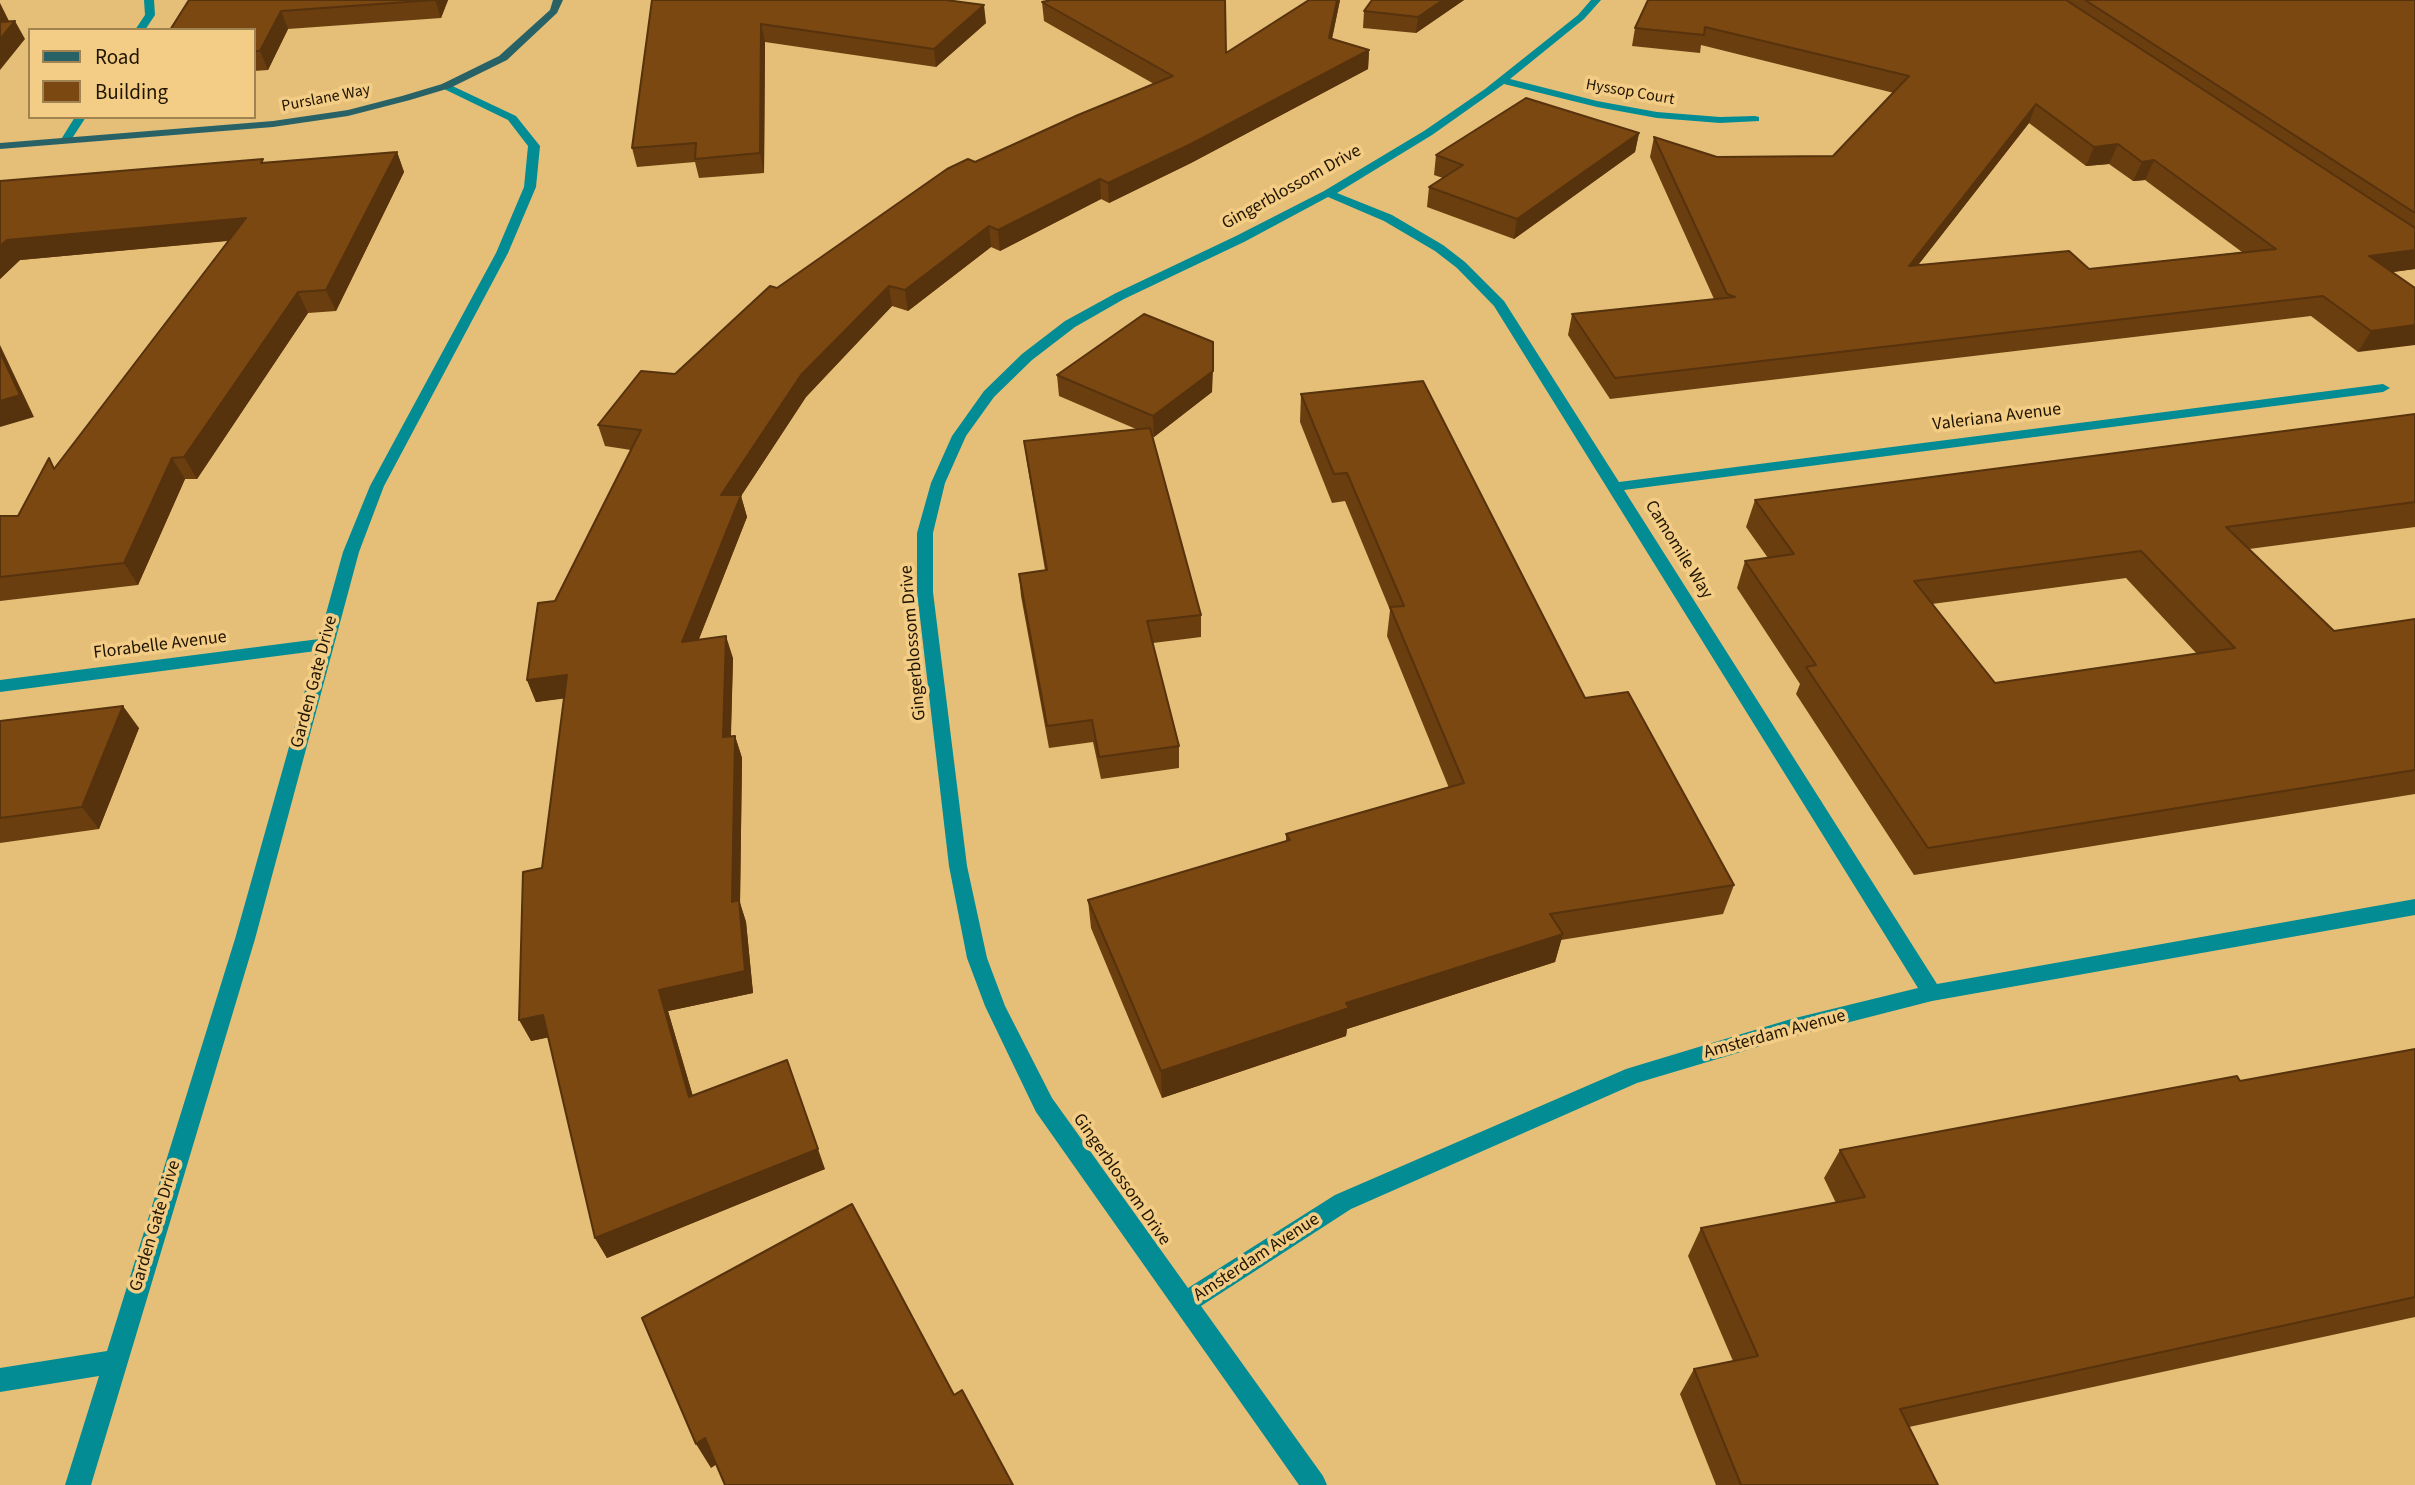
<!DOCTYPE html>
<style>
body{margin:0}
#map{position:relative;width:2415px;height:1485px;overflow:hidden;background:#e5bf78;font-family:"Source Sans 3",sans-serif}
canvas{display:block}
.legend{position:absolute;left:28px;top:28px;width:228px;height:91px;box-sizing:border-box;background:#f3cc85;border:2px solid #9f8350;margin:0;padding:9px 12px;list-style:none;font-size:21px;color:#201501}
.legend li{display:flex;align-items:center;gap:14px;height:35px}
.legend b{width:35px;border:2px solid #9f8350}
</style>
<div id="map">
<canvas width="2415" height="1485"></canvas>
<ul class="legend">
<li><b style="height:9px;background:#286266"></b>Road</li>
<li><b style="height:19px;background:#7b4812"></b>Building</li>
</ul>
</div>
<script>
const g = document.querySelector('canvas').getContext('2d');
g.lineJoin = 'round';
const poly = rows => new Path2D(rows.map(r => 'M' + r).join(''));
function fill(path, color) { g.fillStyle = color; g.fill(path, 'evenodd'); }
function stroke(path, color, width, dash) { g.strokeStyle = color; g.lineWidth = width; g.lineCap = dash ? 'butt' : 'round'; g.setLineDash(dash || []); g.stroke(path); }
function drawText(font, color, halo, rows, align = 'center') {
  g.font = font + ' "Source Sans 3",sans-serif'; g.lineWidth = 7; g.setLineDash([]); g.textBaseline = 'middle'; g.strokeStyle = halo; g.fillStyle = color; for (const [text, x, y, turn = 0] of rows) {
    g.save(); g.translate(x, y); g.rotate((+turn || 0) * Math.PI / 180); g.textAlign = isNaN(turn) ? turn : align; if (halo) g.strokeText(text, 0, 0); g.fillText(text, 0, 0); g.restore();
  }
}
fill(poly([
 [144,0,154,0,155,15,145,30,135,30,145,15,144,0],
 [1591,0,1601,0,1584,19,1510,79,1597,101,1657,112,1720,117,1755,116,1759,117,1759,121,1720,123,1657,118,1597,107,1504,84,1432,135,1337,193,1392,215,1443,245,1465,262,1504,301,1619,482,2383,384,2390,388,2383,392,1624,490,1937,984,2415,899,2415,915,1932,1001,1791,1037,1637,1083,1351,1209,1201,1306,1323,1476,1327,1485,1299,1485,1036,1112,985,1006,967,958,949,866,917,592,917,533,931,483,952,436,984,391,1022,354,1065,321,1116,293,1236,236,1324,191,1424,131,1485,89,1578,15,1591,0],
 [1328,197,1384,221,1435,251,1457,268,1494,306,1918,988,1791,1019,1626,1069,1335,1195,1188,1288,1052,1098,1005,1006,987,958,967,866,933,592,933,533,945,483,966,436,994,397,1032,360,1075,327,1124,299,1244,242,1328,197],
 [446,83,516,116,540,146,536,187,508,253,384,486,359,552,255,939,91,1485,65,1485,99,1376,0,1392,0,1368,107,1351,235,939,316,651,0,692,0,680,319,639,343,552,370,486,496,253,524,187,528,146,508,120,442,88,442,84,446,83],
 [75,117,86,117,69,143,61,143,60,141,75,117]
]), '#038c93');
fill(poly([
 [553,0,563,0,557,13,507,60,450,88,410,100,348,116,273,127,0,149,0,143,273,121,348,110,402,96,442,84,499,56,550,10,553,0]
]), '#286266');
fill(poly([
 [189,0,448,0,441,18,288,29,268,70,254,71,254,30],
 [652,0,986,23,936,67,765,42,764,173,699,178,695,162,637,167,632,148],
 [1340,0,1332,39,1369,50,1368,69,1191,163,1109,203,1101,199,1000,251,991,247,908,311,892,306,806,397,741,496,747,517,699,639,733,658,731,736,735,736,742,758,740,903,746,922,753,993,668,1011,693,1096,825,1169,607,1258,595,1238,549,1037,531,1041,542,868,564,698,536,702,527,680,555,601,631,450,605,446,598,425,675,374,777,288,975,162,1154,84,1044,21,1042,2,1226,53],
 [1372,0,1464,0,1416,33,1363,28,1364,11],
 [1648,0,2415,0,2415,269,2392,272,2415,288,2358,352,2311,316,1610,399,1568,335,1572,314,1714,299,1650,157,1654,137,1717,157,1833,156,1894,93,1701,45,1700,53,1632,46,1635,28],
 [2029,123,2086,166,2109,164,2133,181,2145,180,2242,252,2089,269,1918,265],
 [1639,133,1635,152,1514,239,1427,207,1429,187,1443,178,1434,175,1436,155],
 [397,152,404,172,336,311,308,313,197,479,185,479,138,585,0,601,0,516,18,516,228,241,20,260,0,279,0,181,265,163],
 [1057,375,1212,392,1154,437,1153,437,1201,615,1201,637,1153,643,1179,746,1179,768,1101,779,1093,742,1049,748,1021,596,1019,574,1045,570,1027,463,1024,441,1136,429,1059,396],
 [1301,394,1585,698,1734,885,1723,914,1561,940,1555,962,1347,1029,1346,1036,1162,1098,1091,928,1088,900,1286,841,1286,834,1449,788,1387,636,1390,610,1345,501,1332,503,1300,422],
 [2415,414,2415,527,2249,549,2334,631,2415,619,2415,794,1914,875,1796,694,1800,684,1737,588,1745,561,1768,558,1746,527,1755,500],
 [2126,578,2197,654,1995,683,1932,604],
 [0,721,139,728,99,829,0,843],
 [2415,1049,2415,1317,1909,1427,1938,1485,1716,1485,1680,1394,1694,1369,1733,1361,1688,1256,1701,1228,1836,1203,1824,1178,1840,1150,2240,1081]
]), '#6a3e0f');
fill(poly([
 [435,0,448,0,441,18],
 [1337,0,1340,0,1328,57,1329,38],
 [1443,0,1464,0,1416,33,1418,17],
 [0,3,9,21,0,32],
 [984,5,986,23,936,67,934,49],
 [281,11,288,29,268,70,260,51],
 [15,21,25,39,0,70,0,39],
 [761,24,765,42,764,173,760,153],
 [1369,50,1368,69,1191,163,1109,203,1108,183],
 [2036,104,2029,123,1901,287,1909,266],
 [1639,133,1635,152,1514,239,1517,219],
 [2118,144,2109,164,2086,166,2094,147],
 [397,152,404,172,336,311,326,290],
 [2154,160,2145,180,2133,181,2142,162],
 [1100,179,1101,199,1000,251,998,230],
 [246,218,256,238,20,260,0,279,0,246,7,240],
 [989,226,991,247,908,311,905,290],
 [2415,250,2415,269,2357,277,2369,256],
 [889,286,892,306,806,397,741,496,747,517,689,664,682,642,721,495,801,375],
 [298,292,308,313,197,479,184,457],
 [2415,325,2415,345,2358,352,2371,331],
 [0,345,34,417,0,427],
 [1213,371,1212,392,1154,437,1153,416],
 [172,458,185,479,138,585,124,563],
 [726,636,733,658,730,759,723,737],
 [567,675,576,697,536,702,527,680],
 [123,706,139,728,99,829,82,807],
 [735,736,742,758,740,903,746,922,753,993,668,1011,699,1118,689,1097,659,990,732,902],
 [1563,934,1555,962,1347,1029,1346,1036,1162,1098,1161,1071,1346,1003],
 [543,1015,555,1036,531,1041,519,1020],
 [787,1060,825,1169,607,1258,595,1238],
 [705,1438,720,1462,711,1468,696,1444]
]), '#56320d');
const building = poly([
 [189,0,435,0,281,11,260,51,254,51,254,30,170,30,189,0],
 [652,0,946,0,984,5,934,49,761,24,760,153,695,159,696,143,632,148,652,0],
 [1051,0,1225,0,1226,53,1309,0,1337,0,1329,38,1369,50,1191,144,1108,183,1100,179,998,230,989,226,905,290,889,286,801,375,721,495,741,495,682,642,726,636,723,737,735,736,732,902,739,900,745,971,659,990,689,1097,787,1060,818,1149,595,1238,543,1015,519,1020,523,872,542,868,567,675,527,680,538,603,555,601,641,430,598,425,641,371,675,374,770,286,777,288,947,169,968,159,975,162,1078,115,1173,76,1042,2,1051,0],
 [1372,0,1443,0,1418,17,1364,11,1372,0],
 [1648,0,2066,0,2415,228,2415,250,2369,256,2415,288,2415,325,2371,331,2323,296,1615,378,1572,314,1735,297,1727,294,1654,137,1717,157,1833,156,1909,76,1705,27,1704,35,1635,28,1648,0],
 [2036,104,2094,147,2118,144,2142,162,2154,160,2276,249,2089,269,2069,251,1909,266,2036,104],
 [2085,0,2415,0,2415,213,2085,0],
 [15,21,0,39,0,22,15,21],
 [1526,98,1639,133,1517,219,1429,187,1463,165,1436,155,1526,98],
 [397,152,326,290,298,292,184,457,172,458,124,563,0,577,0,516,18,516,49,458,54,469,246,218,7,240,0,246,0,181,263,159,261,163,397,152],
 [1144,314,1213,342,1213,371,1153,416,1057,375,1144,314],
 [0,352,20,395,0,401,0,352],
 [1423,381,1585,698,1628,692,1734,885,1550,914,1563,934,1346,1003,1349,1008,1161,1071,1088,900,1290,840,1286,834,1464,783,1390,607,1404,606,1347,473,1334,474,1301,394,1423,381],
 [2415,414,2415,502,2226,527,2334,631,2415,619,2415,770,1928,848,1806,667,1816,665,1745,561,1794,554,1755,500,2415,414],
 [2141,551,2235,648,1995,683,1914,581,2141,551],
 [1150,428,1201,615,1147,621,1179,746,1099,757,1092,720,1047,726,1019,574,1047,570,1024,441,1150,428],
 [123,706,82,807,0,818,0,721,123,706],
 [2415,1049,2415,1297,1900,1409,1938,1485,1741,1485,1694,1369,1758,1356,1701,1228,1865,1197,1840,1150,2237,1076,2240,1081,2415,1049],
 [852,1204,954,1395,962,1390,1013,1485,725,1485,705,1438,696,1444,642,1318,852,1204]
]);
fill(building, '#7b4812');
stroke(building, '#56320d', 2);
drawText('16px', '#201501', '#f3cc85', [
 ["Hyssop Court",1630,93,10],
 ["Purslane Way",326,99,-11]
]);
drawText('18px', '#201501', '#f3cc85', [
 ["Gingerblossom Drive",1292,188,-29],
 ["Valeriana Avenue",1997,418,-7],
 ["Camomile Way",1678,550,58],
 ["Gingerblossom Drive",914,643,-95],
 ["Florabelle Avenue",160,646,-7],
 ["Garden Gate Drive",315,682,-75],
 ["Amsterdam Avenue",1775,1035,-15],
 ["Gingerblossom Drive",1121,1180,55],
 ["Garden Gate Drive",156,1226,-73],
 ["Amsterdam Avenue",1257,1258,-33]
]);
</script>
